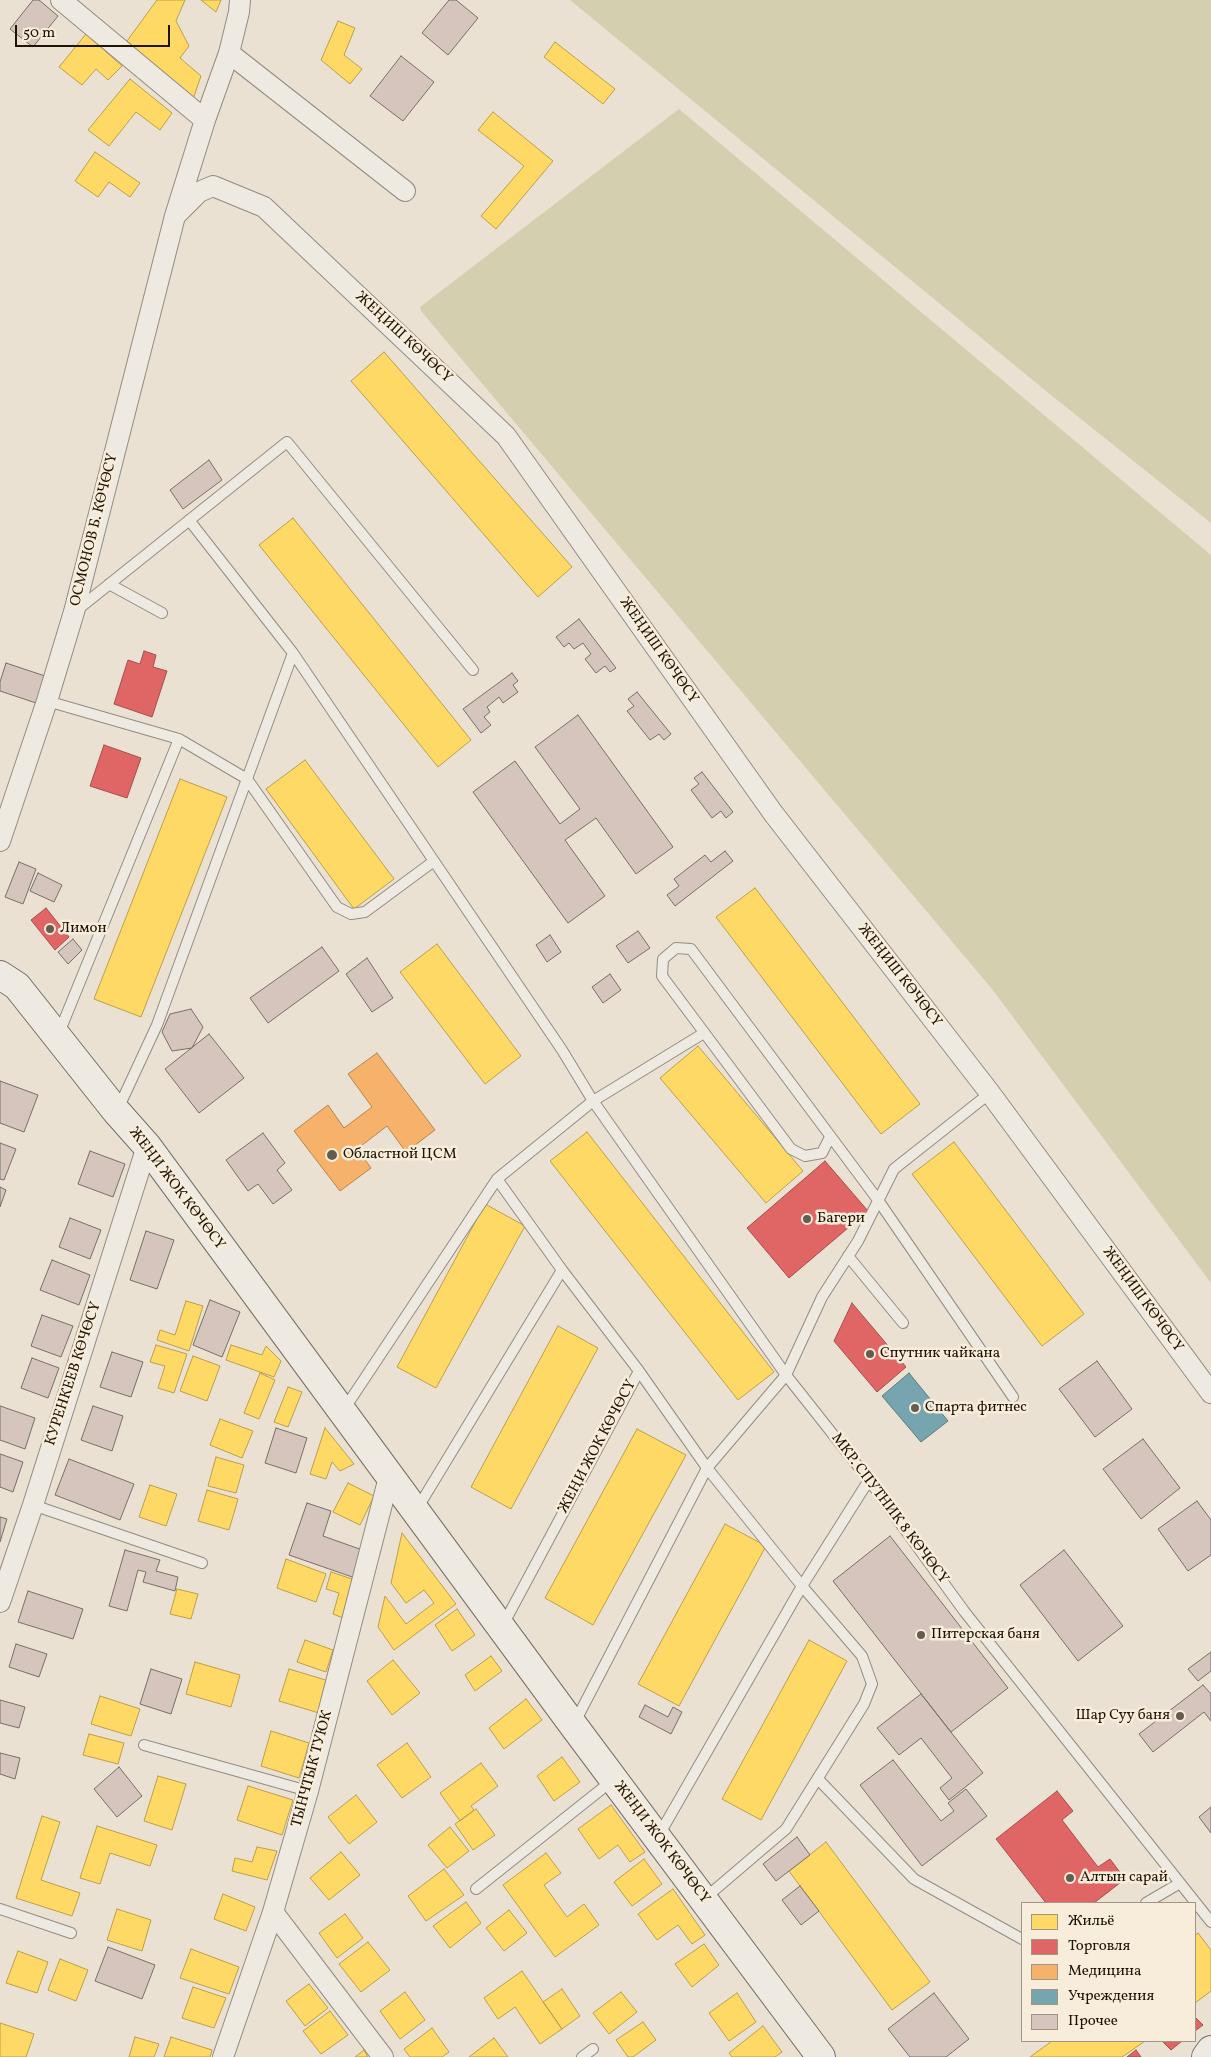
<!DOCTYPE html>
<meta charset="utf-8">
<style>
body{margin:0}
#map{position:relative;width:1211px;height:2057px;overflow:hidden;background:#eae1d2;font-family:Vollkorn,serif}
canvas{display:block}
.legend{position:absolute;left:1021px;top:1902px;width:175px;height:140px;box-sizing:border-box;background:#f8eddb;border:1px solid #a19686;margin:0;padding:6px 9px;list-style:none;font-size:15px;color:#1e1406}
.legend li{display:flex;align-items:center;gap:10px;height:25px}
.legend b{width:25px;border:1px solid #a19686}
.scale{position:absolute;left:15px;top:25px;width:155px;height:22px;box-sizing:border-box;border:2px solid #1e1406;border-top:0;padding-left:6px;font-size:15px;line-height:18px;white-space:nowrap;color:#1e1406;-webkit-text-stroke:4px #f8eddb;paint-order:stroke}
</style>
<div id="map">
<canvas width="1211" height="2057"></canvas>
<ul class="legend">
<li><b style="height:14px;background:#ffd966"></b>Жильё</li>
<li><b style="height:14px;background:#e06666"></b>Торговля</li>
<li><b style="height:14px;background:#f6b26b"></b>Медицина</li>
<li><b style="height:14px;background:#76a5af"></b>Учреждения</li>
<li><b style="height:14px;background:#d6c5bd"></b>Прочее</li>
</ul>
<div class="scale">50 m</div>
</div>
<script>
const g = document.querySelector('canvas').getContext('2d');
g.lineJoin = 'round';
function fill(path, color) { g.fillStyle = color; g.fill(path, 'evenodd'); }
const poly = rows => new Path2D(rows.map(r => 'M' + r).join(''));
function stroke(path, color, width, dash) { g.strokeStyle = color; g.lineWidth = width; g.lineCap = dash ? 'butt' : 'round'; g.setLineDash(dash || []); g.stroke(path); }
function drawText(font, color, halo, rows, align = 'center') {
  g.font = font + ' Vollkorn,serif'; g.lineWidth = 5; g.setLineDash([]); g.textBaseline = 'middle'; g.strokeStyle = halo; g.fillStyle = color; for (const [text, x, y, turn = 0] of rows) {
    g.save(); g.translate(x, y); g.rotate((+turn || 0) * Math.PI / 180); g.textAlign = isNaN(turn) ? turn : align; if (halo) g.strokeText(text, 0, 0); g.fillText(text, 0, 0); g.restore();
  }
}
fill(poly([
 [570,0,1211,0,1211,523,1046,391],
 [679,109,1211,555,1211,1283,992,989,421,311,420,307]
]), '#d4cfaf');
const homes = poly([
 [157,0,185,0,176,21,189,46,180,58,201,76,193,99,127,41,157,0],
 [201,0,221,0,216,12,201,0],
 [338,21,355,28,344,55,362,69,350,84,321,60,338,21],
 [86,34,122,66,108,80,96,69,82,85,59,67,86,34],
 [555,42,615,89,603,104,544,57,555,42],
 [130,79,172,113,160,130,136,112,109,146,88,130,130,79],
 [493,112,553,161,496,229,481,216,524,166,478,130,493,112],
 [95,152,140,183,130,197,109,182,98,197,75,181,95,152],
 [384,352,572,567,538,597,351,381,384,352],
 [293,518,471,740,438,767,259,545,293,518],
 [305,760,394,879,354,909,266,789,305,760],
 [180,779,227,797,141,1017,94,999,180,779],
 [755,888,920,1104,881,1134,716,917,755,888],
 [437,944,521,1056,485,1084,400,972,437,944],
 [698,1046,803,1171,766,1203,660,1078,698,1046],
 [587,1132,774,1372,738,1400,550,1161,587,1132],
 [954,1142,1084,1314,1042,1346,912,1174,954,1142],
 [485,1204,525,1226,436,1388,397,1367,485,1204],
 [186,1301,203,1306,189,1351,157,1340,160,1330,175,1335,186,1301],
 [558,1326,598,1348,511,1509,471,1487,558,1326],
 [156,1345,187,1354,174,1393,158,1388,165,1366,150,1362,156,1345],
 [231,1345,262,1355,266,1346,281,1361,274,1377,226,1360,231,1345],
 [193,1356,220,1366,207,1401,180,1391,193,1356],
 [260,1373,275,1380,259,1419,244,1413,260,1373],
 [288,1387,302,1392,288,1427,274,1422,288,1387],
 [220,1419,253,1431,242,1458,210,1445,220,1419],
 [325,1428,354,1464,340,1471,332,1462,326,1479,310,1474,325,1428],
 [637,1429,686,1455,593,1625,545,1598,637,1429],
 [216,1457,244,1465,236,1493,208,1486,216,1457],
 [348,1483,374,1496,360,1525,333,1512,348,1483],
 [150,1485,177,1494,166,1526,139,1517,150,1485],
 [207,1490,238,1499,229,1530,198,1521,207,1490],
 [725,1524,766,1546,679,1706,638,1684,725,1524],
 [402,1533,456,1604,394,1650,378,1627,385,1596,406,1624,434,1603,424,1590,406,1603,391,1583,402,1533],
 [286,1559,326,1574,316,1602,277,1588,286,1559],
 [331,1572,358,1581,348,1620,333,1614,339,1593,326,1589,331,1572],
 [177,1589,198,1594,191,1619,170,1614,177,1589],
 [457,1609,475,1635,452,1651,435,1625,457,1609],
 [305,1640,333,1650,326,1672,297,1662,305,1640],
 [809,1640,847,1661,761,1820,722,1799,809,1640],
 [491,1656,502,1671,475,1691,465,1675,491,1656],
 [393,1660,420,1693,392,1715,367,1681,393,1660],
 [195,1662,240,1675,231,1707,186,1694,195,1662],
 [289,1669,329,1681,319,1713,279,1701,289,1669],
 [100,1696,140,1709,131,1736,91,1724,100,1696],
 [526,1699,542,1720,504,1749,489,1728,526,1699],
 [271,1731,309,1743,299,1778,261,1766,271,1731],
 [89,1734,124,1743,118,1764,83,1755,89,1734],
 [407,1743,431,1777,402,1798,377,1765,407,1743],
 [562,1757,580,1782,554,1801,537,1776,562,1757],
 [481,1763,498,1786,471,1806,474,1810,460,1821,440,1793,481,1763],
 [158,1776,186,1784,172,1830,144,1821,158,1776],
 [248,1786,293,1800,282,1835,237,1820,248,1786],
 [356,1795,377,1822,349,1844,328,1817,356,1795],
 [611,1805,645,1852,630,1862,618,1845,599,1859,578,1829,611,1805],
 [476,1809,495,1835,473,1850,455,1824,476,1809],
 [42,1816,60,1822,41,1880,80,1893,72,1916,16,1898,42,1816],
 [97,1826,157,1845,150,1866,110,1853,100,1884,80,1878,97,1826],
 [450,1827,469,1851,447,1868,428,1845,450,1827],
 [826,1842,930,1982,892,2010,789,1871,826,1842],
 [257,1847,277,1851,267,1880,232,1871,235,1858,252,1862,257,1847],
 [341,1852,360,1875,329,1900,310,1878,341,1852],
 [546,1853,561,1873,544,1885,567,1917,584,1904,599,1925,555,1957,503,1885,546,1853],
 [644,1859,662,1884,632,1906,614,1882,644,1859],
 [444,1869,464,1895,426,1921,408,1896,444,1869],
 [673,1889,705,1935,692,1944,678,1925,657,1940,638,1914,673,1889],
 [223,1894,255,1907,246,1931,214,1919,223,1894],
 [466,1902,481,1923,450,1948,433,1926,466,1902],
 [117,1909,151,1920,142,1951,107,1940,117,1909],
 [509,1910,527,1933,504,1951,486,1928,509,1910],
 [345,1914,363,1938,337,1958,319,1933,345,1914],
 [1198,1933,1211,1950,1211,1991,1195,2003,1195,1936,1198,1933],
 [368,1942,390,1970,361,1992,339,1964,368,1942],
 [704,1944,719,1965,692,1987,675,1964,704,1944],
 [191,1949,239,1967,229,1994,180,1978,191,1949],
 [18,1951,48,1962,37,1993,6,1983,18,1951],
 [60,1959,88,1970,76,2001,48,1990,60,1959],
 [522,1971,562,2029,540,2044,515,2007,498,2019,484,1998,522,1971],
 [309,1984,328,2008,305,2026,286,2001,309,1984],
 [193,1987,226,1998,214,2028,182,2018,193,1987],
 [562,1989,580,2016,562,2029,543,2002,562,1989],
 [405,1992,425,2020,400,2039,380,2011,405,1992],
 [621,1992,637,2012,609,2034,593,2013,621,1992],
 [737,1993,756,2022,729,2041,709,2013,737,1993],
 [330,2011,348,2035,321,2054,303,2031,330,2011],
 [643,2022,656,2040,633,2057,628,2057,616,2040,643,2022],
 [0,2023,34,2034,26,2057,0,2057,0,2023],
 [763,2026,782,2052,775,2057,732,2057,729,2053,763,2026],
 [432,2028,449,2052,442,2057,410,2057,404,2049,432,2028],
 [135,2037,159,2044,154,2057,129,2057,135,2037],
 [171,2037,212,2050,210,2057,164,2057,171,2037],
 [494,2038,508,2057,469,2057,494,2038],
 [1052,2041,1145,2041,1122,2057,1030,2057,1052,2041],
 [364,2050,368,2057,355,2057,364,2050]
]);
fill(homes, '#ffd966');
stroke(homes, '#bc9e49', 1);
const shops = poly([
 [144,651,156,655,153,667,167,671,152,717,114,704,128,660,140,664,144,651],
 [104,745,141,758,127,798,90,786,104,745],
 [46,908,69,937,55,950,31,920,46,908],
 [825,1161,868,1211,789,1278,747,1228,825,1161],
 [852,1303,906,1367,877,1392,834,1341,852,1303],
 [1057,1791,1073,1811,1062,1820,1098,1867,1110,1859,1125,1879,1094,1903,1046,1903,996,1839,1057,1791],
 [1195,2017,1203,2025,1195,2031,1195,2017],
 [1162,2041,1182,2041,1171,2050,1162,2041],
 [1136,2050,1141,2057,1127,2057,1136,2050]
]);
fill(shops, '#e06666');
stroke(shops, '#a64d49', 1);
const health = poly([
 [377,1053,435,1130,406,1152,387,1126,357,1149,371,1168,340,1191,294,1131,328,1105,344,1128,372,1107,348,1074,377,1053]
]);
fill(health, '#f6b26b');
stroke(health, '#b5834d', 1);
const public = poly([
 [909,1373,948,1421,921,1442,882,1396,909,1373]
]);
fill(public, '#76a5af');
stroke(public, '#5c7a7c', 1);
const building = poly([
 [33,0,39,0,58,16,33,47,10,29,33,0],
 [449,0,456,0,478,18,448,55,422,33,449,0],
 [401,56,434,82,403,121,370,96,401,56],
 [209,460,222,480,183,509,170,490,209,460],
 [579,619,616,668,610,672,605,666,596,673,585,659,591,654,583,643,574,649,569,643,564,647,556,637,579,619],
 [6,663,48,677,39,704,0,691,0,682,6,663],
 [512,673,518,681,513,685,518,692,503,703,499,697,487,707,490,712,484,717,491,725,481,733,463,709,512,673],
 [637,692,671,734,664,740,659,734,650,740,627,711,634,706,628,699,637,692],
 [578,715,673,847,636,874,596,818,565,840,605,896,568,923,473,792,515,761,560,824,580,809,535,747,578,715],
 [702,772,733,812,726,818,721,811,712,818,691,790,699,784,694,778,702,772],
 [725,851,733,861,675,906,667,895,679,886,674,879,705,855,711,862,725,851],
 [19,862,36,869,23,904,5,897,19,862],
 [38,873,62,885,54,902,30,891,38,873],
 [638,931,650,948,628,963,616,946,638,931],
 [550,935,561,952,547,962,536,945,550,935],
 [73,939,82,950,68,964,58,952,73,939],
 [322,947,339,971,268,1023,250,998,322,947],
 [367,958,393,998,372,1012,346,974,367,958],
 [610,974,621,990,603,1003,592,987,610,974],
 [191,1009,203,1027,192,1048,172,1051,162,1032,170,1014,191,1009],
 [209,1034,244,1078,199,1113,165,1069,209,1034],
 [0,1081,38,1095,24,1132,0,1123,0,1081],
 [263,1133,285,1163,277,1170,292,1190,273,1204,258,1184,248,1191,226,1160,263,1133],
 [0,1143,16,1149,4,1180,0,1179,0,1143],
 [90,1151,125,1164,113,1197,78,1184,90,1151],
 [0,1187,6,1190,0,1207,0,1187],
 [70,1218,101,1230,90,1259,59,1247,70,1218],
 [146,1231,174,1240,157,1289,130,1280,146,1231],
 [52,1260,90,1275,79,1305,40,1290,52,1260],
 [210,1300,240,1312,222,1357,193,1345,210,1300],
 [42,1315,73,1326,61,1357,31,1346,42,1315],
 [112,1352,143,1362,131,1397,100,1387,112,1352],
 [32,1358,59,1368,48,1398,21,1388,32,1358],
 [1097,1361,1132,1409,1095,1437,1059,1389,1097,1361],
 [0,1406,35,1418,25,1449,0,1440,0,1406],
 [93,1406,123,1416,112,1451,81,1440,93,1406],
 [276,1428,307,1438,296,1473,265,1463,276,1428],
 [1143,1439,1180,1488,1141,1519,1103,1469,1143,1439],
 [0,1454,23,1462,13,1492,0,1487,0,1454],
 [69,1459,134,1484,120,1520,55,1495,69,1459],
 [1197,1501,1211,1520,1211,1555,1188,1571,1158,1529,1197,1501],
 [307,1503,331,1511,323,1536,368,1552,358,1579,289,1555,307,1503],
 [0,1517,7,1519,0,1542,0,1517],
 [890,1536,1008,1688,951,1732,833,1581,890,1536],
 [125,1550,160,1560,156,1571,178,1577,175,1591,143,1582,146,1572,138,1570,127,1611,109,1606,125,1550],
 [1064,1550,1123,1626,1078,1661,1020,1585,1064,1550],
 [28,1591,83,1609,73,1639,18,1622,28,1591],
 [16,1644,47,1654,39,1677,9,1667,16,1644],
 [1211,1652,1211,1671,1198,1681,1188,1669,1211,1652],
 [151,1669,182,1679,171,1714,140,1704,151,1669],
 [1203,1685,1211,1694,1211,1721,1204,1712,1153,1752,1139,1734,1203,1685],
 [921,1694,983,1773,949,1800,940,1788,952,1778,921,1738,899,1755,877,1728,921,1694],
 [0,1700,25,1707,19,1728,0,1723,0,1700],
 [645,1705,668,1717,673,1707,682,1712,671,1734,639,1717,645,1705],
 [0,1753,20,1758,15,1779,0,1774,0,1753],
 [893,1760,941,1821,954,1811,948,1803,966,1789,987,1816,922,1866,860,1785,893,1760],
 [119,1767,142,1796,117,1817,94,1789,119,1767],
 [1211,1807,1211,1833,1199,1817,1211,1807],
 [797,1837,810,1855,776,1881,763,1864,797,1837],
 [800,1886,819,1911,801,1925,782,1900,800,1886],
 [108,1947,155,1965,142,1999,95,1981,108,1947],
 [934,1993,969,2039,946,2057,910,2057,888,2029,934,1993]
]);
fill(building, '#d6c5bd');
stroke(building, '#757066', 1);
const lane = poly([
 [109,584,162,613],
 [77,610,287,442,473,670],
 [293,653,562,1050,593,1101,786,1375,707,1468,575,1722],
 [47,701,179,739],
 [59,1033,179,739,247,779,337,907,351,914,365,912,434,861],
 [990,1093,894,1169,858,1241,822,1297,786,1375,869,1480,964,1611,1211,1922],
 [118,1109,157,1025,293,653,189,520],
 [830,1137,822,1153,805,1156,791,1149,662,976,663,959,676,948,691,949,878,1200,1013,1397],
 [848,1256,903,1323],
 [343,1411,497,1179],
 [33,1505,202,1563],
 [417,1509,562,1270],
 [503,1625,639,1371],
 [144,1745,308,1791],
 [818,1779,914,1879,1022,1939],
 [659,1835,802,1586,869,1480],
 [476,1889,613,1780],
 [704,1899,786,1829,864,1704,872,1684,862,1656,802,1586,707,1468,639,1371,562,1270,497,1179,593,1101,704,1033],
 [1146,1903,1180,1883],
 [0,1909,71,1933],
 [582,2057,593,2049]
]);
const street = poly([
 [61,0,205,120],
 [229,53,405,191],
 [175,216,199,192,213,186,264,207,506,436,773,813,990,1093,1211,1393],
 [0,841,47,701,74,612,175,216,205,120,229,53,239,12,240,0],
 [0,1602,33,1505,147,1146],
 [273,1912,383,2057],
 [223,2057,273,1912,308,1791,389,1477]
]);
const secondary = poly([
 [0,975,17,986,116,1111,147,1146,573,1725,821,2057],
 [1206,2057,1211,2050]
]);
stroke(lane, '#928c82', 12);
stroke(street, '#928c82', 22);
stroke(secondary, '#757066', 30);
stroke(lane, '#eeeae1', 10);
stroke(street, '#eeeae1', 20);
stroke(secondary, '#eeeae1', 28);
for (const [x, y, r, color] of [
 [50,929,5,"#655c4d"],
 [332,1155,6,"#655c4d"],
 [807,1219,5,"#655c4d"],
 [870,1354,5,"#655c4d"],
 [915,1408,5,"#655c4d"],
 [921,1635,5,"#655c4d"],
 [1180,1716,5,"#655c4d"],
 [1070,1878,5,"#655c4d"]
]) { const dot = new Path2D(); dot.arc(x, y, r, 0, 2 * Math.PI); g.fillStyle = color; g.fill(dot); stroke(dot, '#f8eddb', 2); }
drawText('15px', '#1e1406', '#f8eddb', [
 ["ЖЕҢИШ КӨЧӨСҮ",403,338,43],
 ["ОСМОНОВ Б. КӨЧӨСҮ",95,530,-76],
 ["ЖЕҢИШ КӨЧӨСҮ",658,651,55],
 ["ЖЕҢИШ КӨЧӨСҮ",899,976,52],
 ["ЖЕҢИ ЖОК КӨЧӨСҮ",176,1189,53],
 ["ЖЕҢИШ КӨЧӨСҮ",1142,1300,54],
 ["КУРЕНКЕЕВ КӨЧӨСҮ",74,1374,-72],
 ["ЖЕҢИ ЖОК КӨЧӨСҮ",598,1447,-62],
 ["МКР. СПУТНИК 8 КӨЧӨСҮ",889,1509,53],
 ["ТЫНЧТЫК ТУЮК",313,1769,-75],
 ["ЖЕҢИ ЖОК КӨЧӨСҮ",661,1843,53]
]);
drawText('15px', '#1e1406', '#f8eddb', [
 ["Лимон",60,929],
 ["Областной ЦСМ",343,1155],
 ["Багери",817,1219],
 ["Спутник чайкана",880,1354],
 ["Спарта фитнес",925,1408],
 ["Питерская баня",931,1635],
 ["Шар Суу баня",1170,1716,"right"],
 ["Алтын сарай",1080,1878]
], 'left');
</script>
